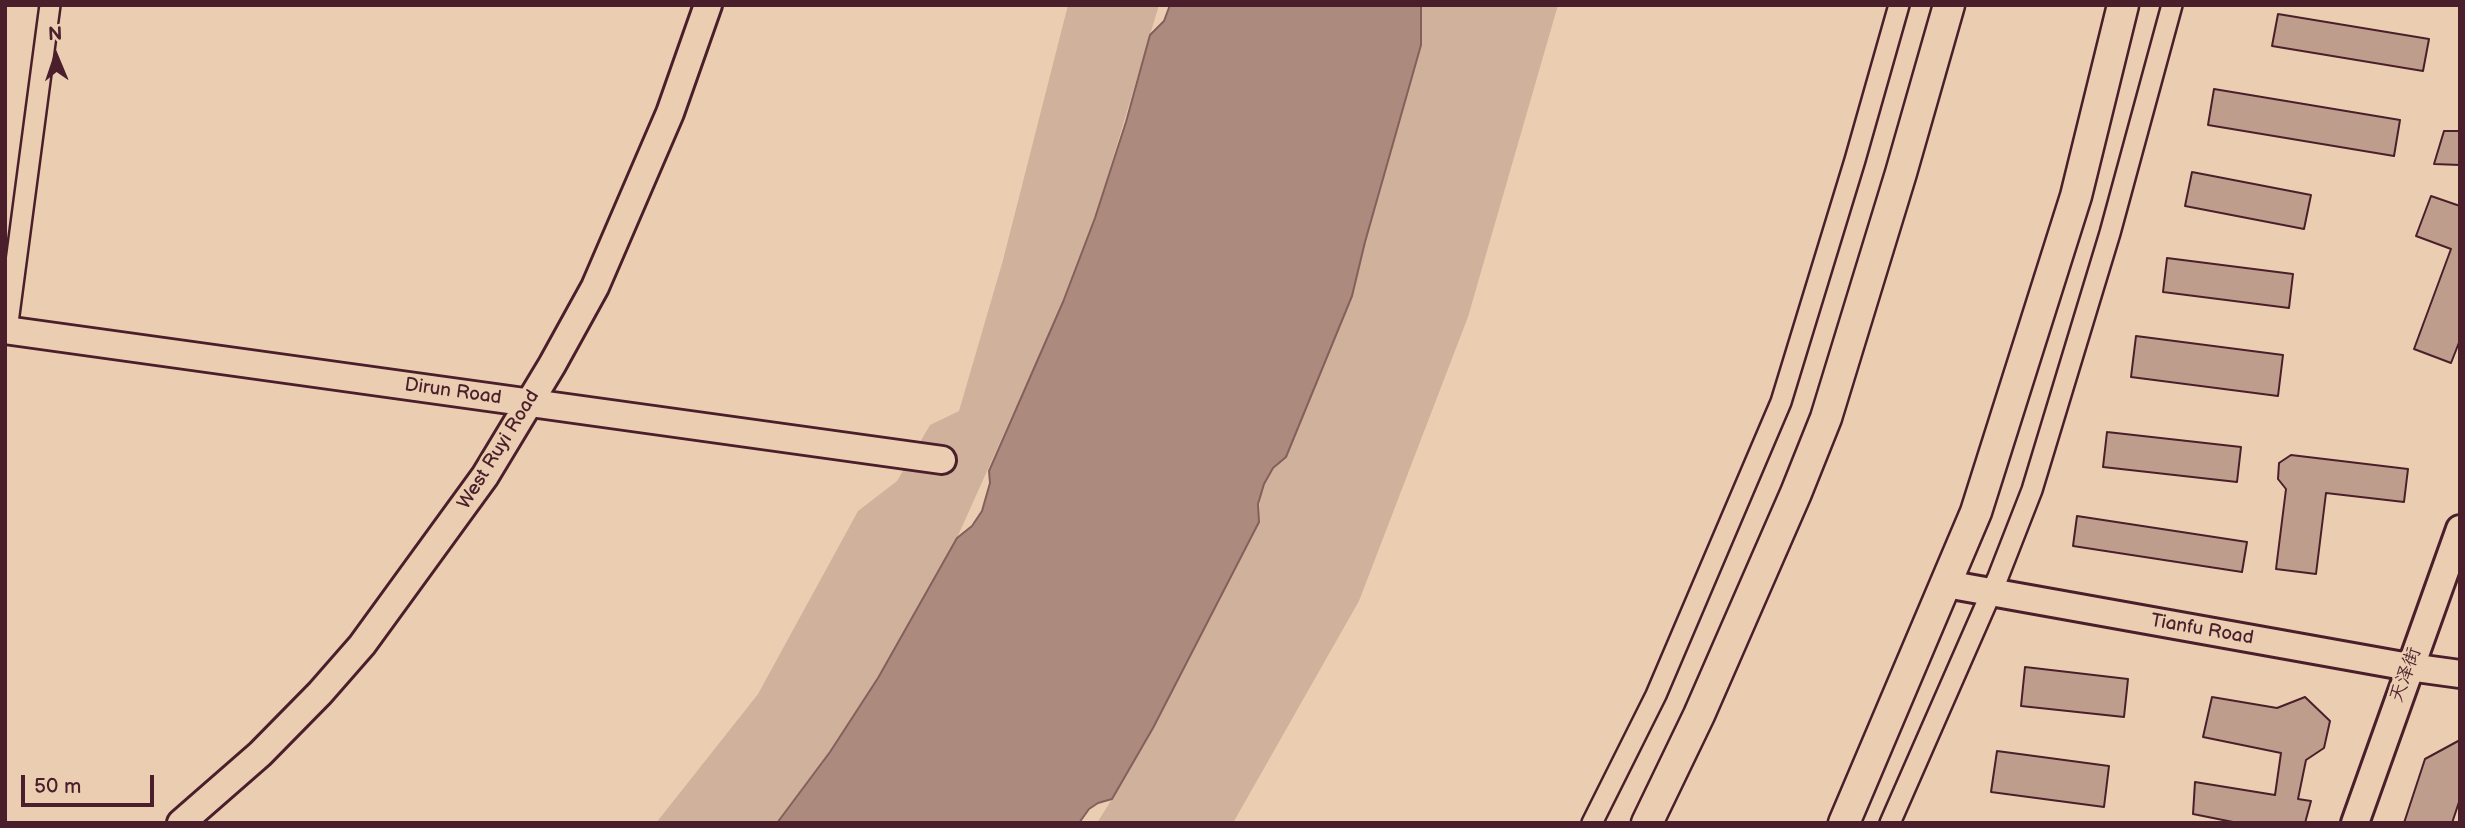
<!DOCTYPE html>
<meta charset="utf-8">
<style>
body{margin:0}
#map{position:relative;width:2465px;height:828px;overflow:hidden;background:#ebceb2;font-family:"Balsamiq Sans",sans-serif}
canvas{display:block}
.frame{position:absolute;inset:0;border:7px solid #4a1f2b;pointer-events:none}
.north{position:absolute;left:21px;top:21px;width:70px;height:70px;-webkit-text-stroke:5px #ebceb2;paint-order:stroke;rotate:358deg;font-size:19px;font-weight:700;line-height:28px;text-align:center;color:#4a1f2b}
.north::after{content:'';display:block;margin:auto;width:24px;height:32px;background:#4a1f2b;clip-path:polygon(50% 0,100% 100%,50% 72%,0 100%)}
.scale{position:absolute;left:21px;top:775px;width:133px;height:32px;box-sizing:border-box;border:4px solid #4a1f2b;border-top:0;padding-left:9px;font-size:21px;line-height:24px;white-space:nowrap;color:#4a1f2b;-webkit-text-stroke:5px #ebceb2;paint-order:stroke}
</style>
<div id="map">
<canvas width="2465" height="828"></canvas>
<div class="frame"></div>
<div class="north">N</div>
<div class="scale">50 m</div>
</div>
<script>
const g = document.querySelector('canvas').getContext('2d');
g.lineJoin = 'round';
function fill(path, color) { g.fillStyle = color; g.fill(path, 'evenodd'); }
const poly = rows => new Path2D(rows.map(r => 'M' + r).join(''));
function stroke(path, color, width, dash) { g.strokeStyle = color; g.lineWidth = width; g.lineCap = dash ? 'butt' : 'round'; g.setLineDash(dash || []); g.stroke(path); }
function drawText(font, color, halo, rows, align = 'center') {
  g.font = font + ' "Balsamiq Sans","LXGW WenKai TC",sans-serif'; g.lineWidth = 5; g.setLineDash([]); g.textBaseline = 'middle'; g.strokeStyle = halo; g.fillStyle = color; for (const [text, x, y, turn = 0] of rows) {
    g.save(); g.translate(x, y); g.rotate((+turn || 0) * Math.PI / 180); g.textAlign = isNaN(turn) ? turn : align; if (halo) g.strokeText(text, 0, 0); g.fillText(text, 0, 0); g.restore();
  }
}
fill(poly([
 [1068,5,1159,5,1095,218,1063,302,957,538,878,678,830,752,777,823,656,823,758,694,858,511,897,481,930,425,959,411,1003,260],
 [1421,5,1558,5,1468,317,1359,601,1233,823,1097,823,1112,799,1259,516,1260,493,1264,484,1273,468,1286,457,1352,296,1365,242,1421,45]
]), '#d0b29c');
const water = poly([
 [1170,5,1421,5,1421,45,1365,242,1352,296,1286,457,1273,468,1264,484,1258,504,1259,522,1153,728,1112,799,1098,803,1089,809,1079,823,777,823,830,752,878,678,957,538,972,526,982,511,990,483,989,471,1063,302,1095,218,1126,122,1150,35,1164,21,1170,5]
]);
fill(water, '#ac8a7d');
stroke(water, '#855f5c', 2);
const building = poly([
 [2278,14,2429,39,2423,71,2272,46,2278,14],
 [2214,89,2400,120,2394,156,2208,125,2214,89],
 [2444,131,2460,131,2460,165,2434,164,2444,131],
 [2192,172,2311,195,2304,229,2185,206,2192,172],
 [2431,196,2460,206,2460,340,2451,363,2414,349,2451,249,2416,236,2431,196],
 [2167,258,2293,274,2289,308,2163,292,2167,258],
 [2136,336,2283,355,2278,396,2131,377,2136,336],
 [2107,432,2241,447,2237,482,2103,467,2107,432],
 [2291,455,2408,469,2404,502,2326,493,2316,574,2276,569,2286,489,2278,479,2279,463,2291,455],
 [2077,516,2247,542,2242,572,2073,546,2077,516],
 [2025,667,2128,679,2124,717,2021,706,2025,667],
 [2212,697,2277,708,2305,697,2330,721,2324,748,2306,760,2298,799,2311,801,2305,823,2238,823,2193,814,2195,782,2275,795,2281,753,2203,737,2212,697],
 [2460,740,2460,799,2452,823,2404,823,2425,759,2460,740],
 [1997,751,2109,766,2104,807,1991,792,1997,751]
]);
fill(building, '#be9d8d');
stroke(building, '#4a1f2b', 2);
const street = poly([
 [7,330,50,5],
 [1592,823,1656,695,1781,402,1855,160,1899,5],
 [1890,823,1998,577,2032,490,2110,233,2172,5]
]);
const secondary = poly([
 [5,330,942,460],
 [1946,584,2409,667,2460,674],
 [181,823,260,754,320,693,362,645,485,476,552,365,595,287,670,113,708,5],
 [2355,823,2460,529]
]);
const primary = poly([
 [1647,823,1699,715,1796,493,1826,418,1901,173,1949,5],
 [1844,823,1976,512,2076,196,2123,5]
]);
stroke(street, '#4a1f2b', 24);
stroke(secondary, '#4a1f2b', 32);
stroke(primary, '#4a1f2b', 35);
stroke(street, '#ebceb2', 19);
stroke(secondary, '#ebceb2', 26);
stroke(primary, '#ebceb2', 30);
drawText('19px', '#4a1f2b', '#ebceb2', [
 ["Dirun Road",453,392,8],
 ["West Ruyi Road",499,450,-58],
 ["Tianfu Road",2202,630,10],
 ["天泽街",2406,675,-70]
]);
</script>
